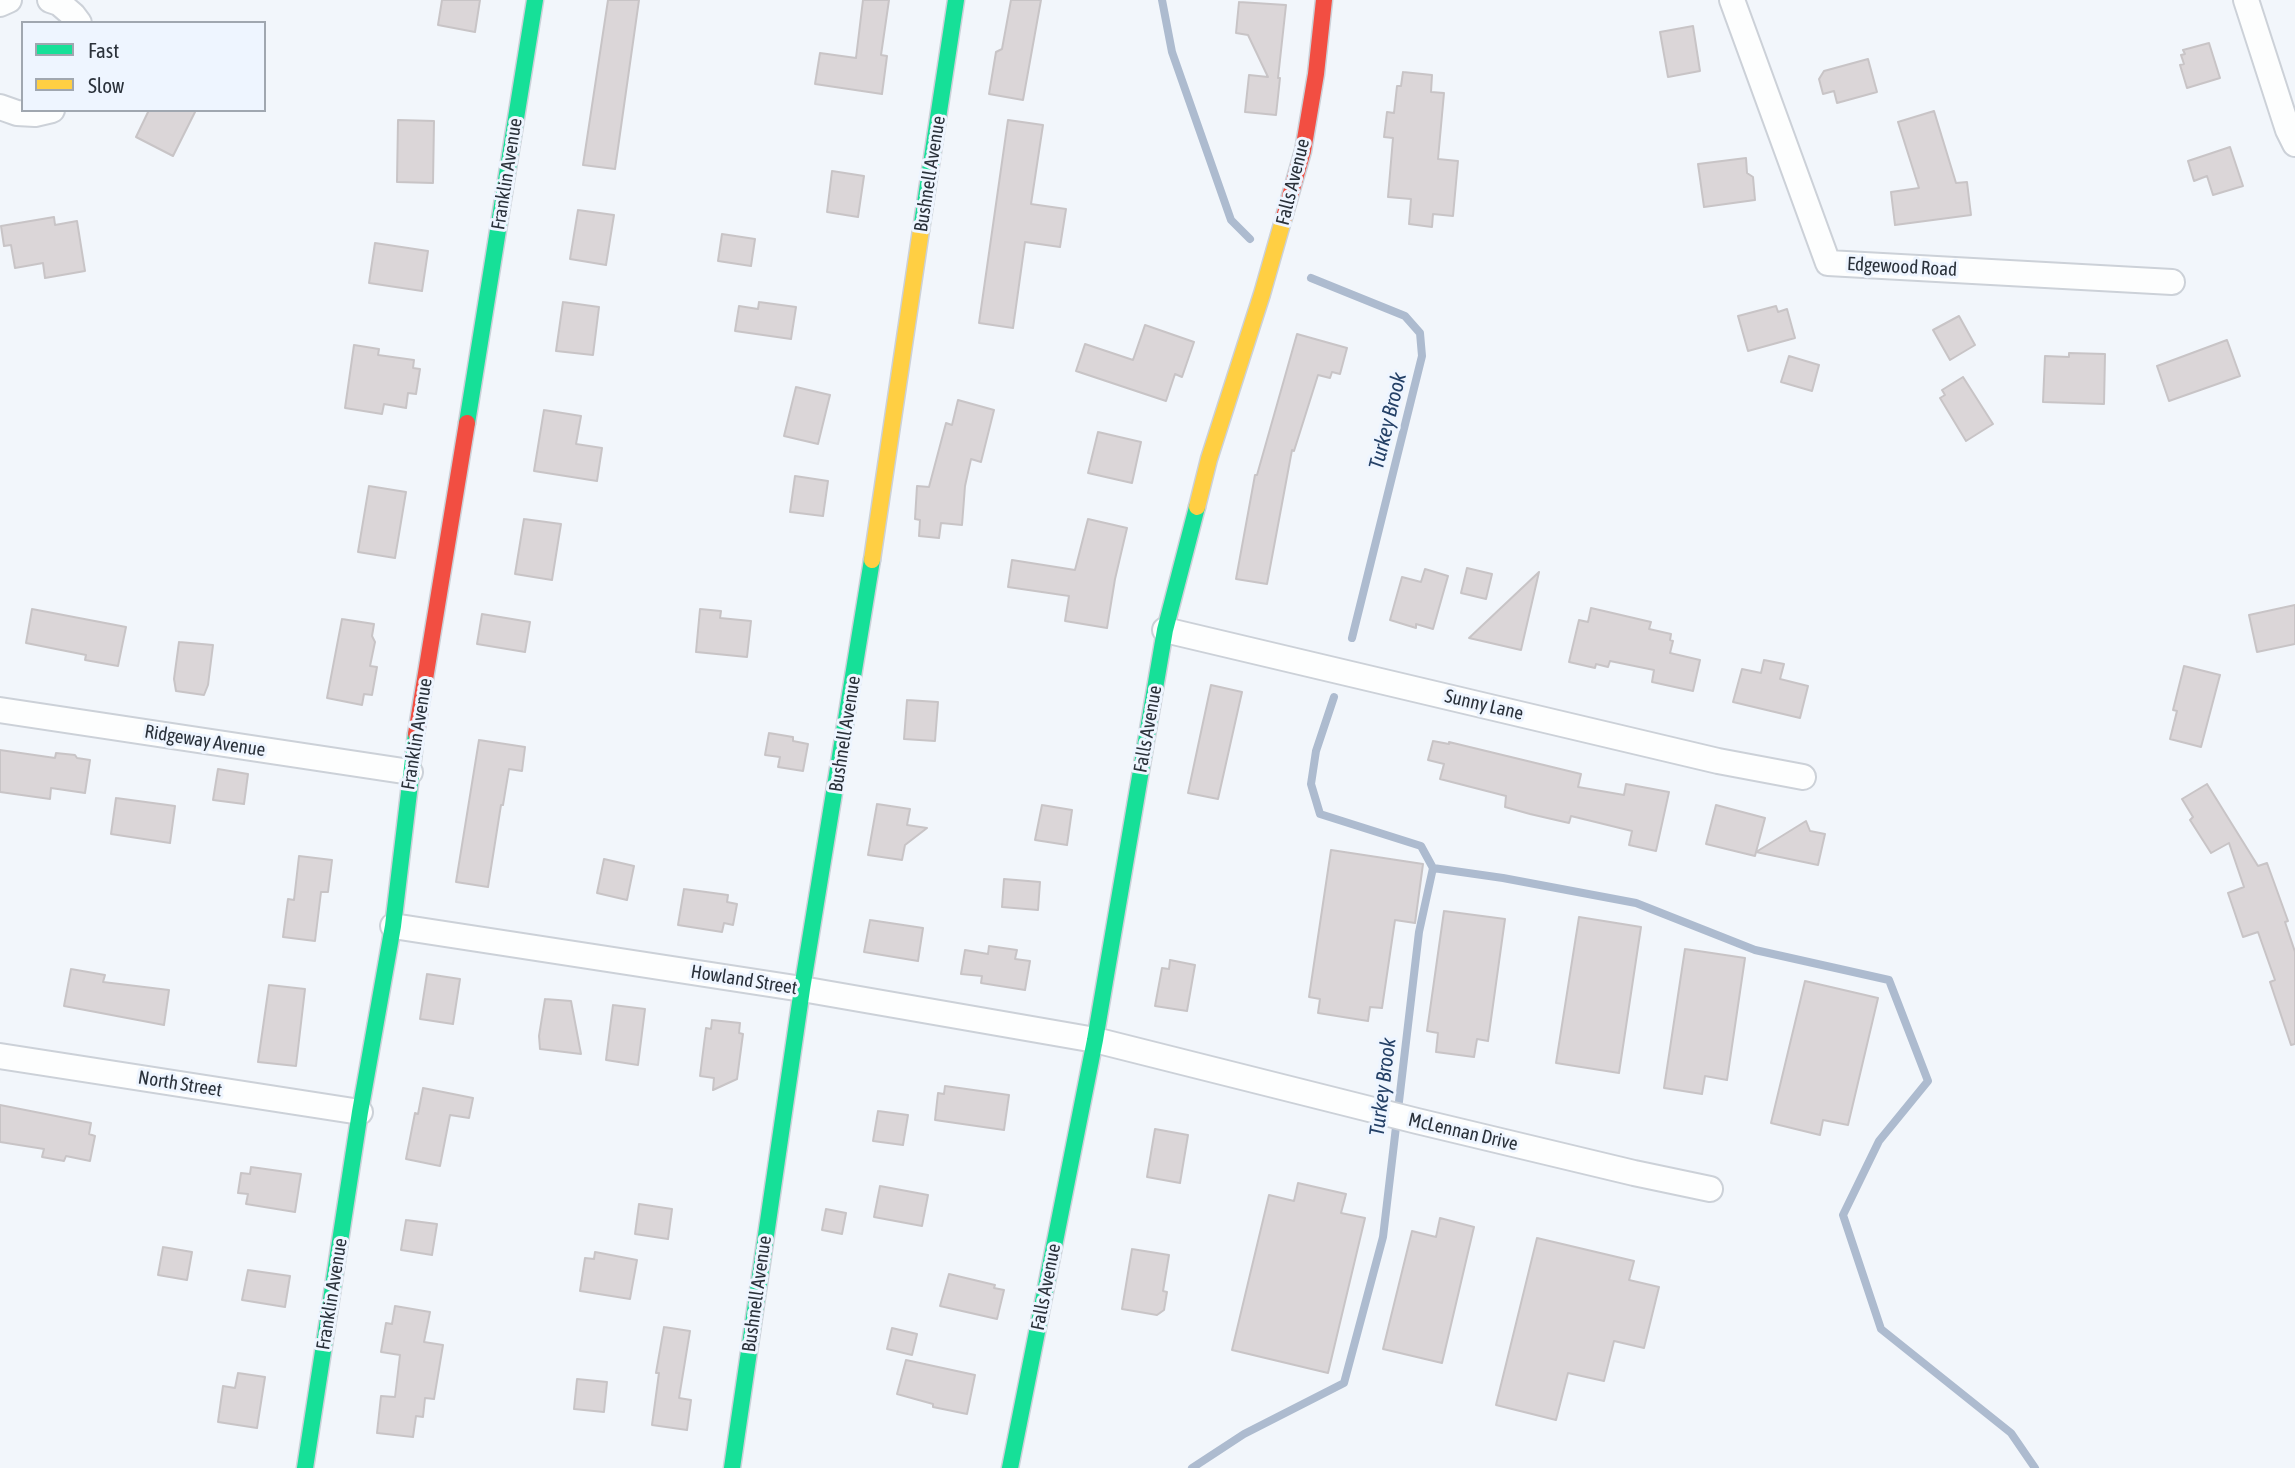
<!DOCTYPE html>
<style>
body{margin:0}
#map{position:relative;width:2295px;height:1468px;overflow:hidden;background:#f2f6fb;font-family:"Asap Condensed",sans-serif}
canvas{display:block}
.legend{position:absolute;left:21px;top:21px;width:245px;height:91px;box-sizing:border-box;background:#eef5ff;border:2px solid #a0a7b0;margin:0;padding:9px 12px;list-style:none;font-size:21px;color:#2a313a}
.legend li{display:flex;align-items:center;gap:14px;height:35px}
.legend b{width:35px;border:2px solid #a0a7b0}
</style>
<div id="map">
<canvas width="2295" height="1468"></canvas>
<ul class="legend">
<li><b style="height:9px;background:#16e098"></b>Fast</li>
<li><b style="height:9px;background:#ffcf43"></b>Slow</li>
</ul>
</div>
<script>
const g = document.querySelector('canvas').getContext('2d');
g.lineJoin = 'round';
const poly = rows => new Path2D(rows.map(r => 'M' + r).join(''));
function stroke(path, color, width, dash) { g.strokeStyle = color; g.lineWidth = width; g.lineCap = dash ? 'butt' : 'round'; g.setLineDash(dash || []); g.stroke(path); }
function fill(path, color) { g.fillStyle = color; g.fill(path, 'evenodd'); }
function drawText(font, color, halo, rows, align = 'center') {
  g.font = font + ' "Asap Condensed",sans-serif'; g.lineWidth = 6; g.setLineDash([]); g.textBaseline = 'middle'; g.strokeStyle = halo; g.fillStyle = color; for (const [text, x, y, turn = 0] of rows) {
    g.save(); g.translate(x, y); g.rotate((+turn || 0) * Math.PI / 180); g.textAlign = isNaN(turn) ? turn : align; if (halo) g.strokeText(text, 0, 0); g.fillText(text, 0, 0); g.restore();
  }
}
stroke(poly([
 [1162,0,1172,52,1231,220,1250,239],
 [1311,278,1405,316,1420,333,1422,356,1352,638],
 [1433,868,1503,878,1636,903,1755,950,1889,980,1928,1081,1879,1141,1843,1215,1881,1329,2011,1433,2035,1468],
 [1192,1468,1244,1434,1344,1383,1383,1237,1419,932,1433,868,1421,846,1320,814,1311,784,1316,751,1334,697]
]), '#adbbcf', 8);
const building = poly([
 [442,0,480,0,475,32,438,25,442,0],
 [608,0,639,0,615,169,583,165,608,0],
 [863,0,889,0,881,55,887,56,882,94,815,84,820,53,856,58,863,0],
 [1011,0,1041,0,1023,100,989,94,996,52,1002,49,1011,0],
 [1239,2,1286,5,1278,78,1280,78,1276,115,1245,112,1249,75,1268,77,1248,35,1236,33,1239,2],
 [1693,26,1700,71,1668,77,1660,32,1693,26],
 [2209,43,2220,78,2187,88,2180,65,2184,64,2181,55,2185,54,2183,50,2209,43],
 [1868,59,1877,92,1837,103,1834,91,1823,94,1819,79,1824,71,1868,59],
 [1403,72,1432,75,1431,92,1444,93,1438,159,1458,161,1453,216,1433,214,1432,227,1409,224,1411,199,1388,197,1393,138,1384,137,1387,112,1394,113,1397,86,1401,86,1403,72],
 [149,110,196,110,173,156,136,137,149,110],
 [1934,111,1956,183,1967,182,1971,215,1895,225,1891,192,1919,188,1898,122,1934,111],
 [398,120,434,121,433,183,397,182,398,120],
 [1008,120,1043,125,1031,204,1066,209,1060,247,1025,242,1013,328,979,323,1008,120],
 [2230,147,2243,186,2213,195,2207,176,2194,181,2188,161,2230,147],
 [1746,158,1747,173,1753,177,1755,200,1704,207,1698,164,1746,158],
 [832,171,864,176,858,217,827,212,832,171],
 [578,210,614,215,606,265,570,259,578,210],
 [54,217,55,225,77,221,85,271,45,278,43,263,15,268,11,245,4,246,1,226,54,217],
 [722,234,755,239,751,266,718,261,722,234],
 [375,243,428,251,422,291,369,283,375,243],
 [563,302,599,307,593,355,556,351,563,302],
 [759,302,796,307,791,339,735,331,739,306,758,309,759,302],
 [1776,306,1778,312,1787,309,1795,338,1748,351,1738,316,1776,306],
 [1959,316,1975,345,1950,360,1933,330,1959,316],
 [1145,325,1194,342,1182,377,1175,374,1166,401,1076,371,1085,344,1133,360,1145,325],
 [1297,334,1347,348,1340,374,1332,372,1330,378,1318,375,1294,451,1292,450,1267,584,1236,579,1255,475,1257,475,1297,334],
 [2227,340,2240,376,2169,401,2157,366,2227,340],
 [354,345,379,349,378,355,414,360,413,368,420,369,416,394,408,393,406,408,384,404,382,414,345,408,354,345],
 [2069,353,2105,354,2104,404,2043,402,2045,356,2069,357,2069,353],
 [1789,356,1819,365,1812,391,1781,382,1789,356],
 [1963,377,1993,424,1966,441,1940,398,1945,395,1942,390,1963,377],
 [796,387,830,395,818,444,784,436,796,387],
 [958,400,994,410,981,462,971,459,965,486,962,525,941,523,939,538,919,536,920,520,915,519,917,486,929,487,946,423,952,425,958,400],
 [544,410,581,416,576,444,602,448,597,481,534,471,544,410],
 [1098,432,1141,442,1132,483,1088,473,1098,432],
 [795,476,828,481,823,516,790,512,795,476],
 [369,486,406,492,395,558,358,552,369,486],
 [524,519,561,524,552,580,515,574,524,519],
 [1088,519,1127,528,1115,579,1107,628,1065,621,1069,596,1008,587,1012,560,1075,570,1088,519],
 [1467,568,1492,574,1486,599,1461,593,1467,568],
 [1425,569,1448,576,1433,629,1416,624,1416,628,1390,620,1402,577,1421,582,1425,569],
 [1539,572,1521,650,1469,638,1539,572],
 [2295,605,2295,644,2257,652,2249,615,2295,605],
 [1591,608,1651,622,1649,629,1671,634,1670,640,1673,641,1670,653,1700,660,1693,691,1652,682,1654,670,1610,661,1608,667,1596,664,1595,668,1569,662,1579,620,1588,622,1591,608],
 [32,609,126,627,118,666,85,660,86,655,26,643,32,609],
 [700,609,721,611,720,618,751,621,747,657,696,652,700,609],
 [482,614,530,622,525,652,477,644,482,614],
 [342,619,374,624,372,636,375,642,370,666,377,667,372,695,364,694,362,705,327,698,342,619],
 [179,642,213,645,208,685,204,695,176,691,174,679,179,642],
 [1764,660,1784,664,1780,679,1808,686,1800,718,1733,702,1742,669,1761,673,1764,660],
 [2184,666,2220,675,2201,747,2170,739,2177,711,2173,710,2184,666],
 [1211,685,1242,692,1218,799,1188,793,1211,685],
 [907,700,938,702,935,741,904,739,907,700],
 [769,733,793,737,793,741,808,744,803,771,778,767,780,757,765,755,769,733],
 [479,740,525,747,522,771,509,769,503,805,501,805,488,887,456,882,479,740],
 [1433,741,1449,744,1449,742,1581,774,1578,787,1624,795,1626,784,1669,792,1656,851,1629,845,1632,831,1571,816,1569,823,1530,814,1505,807,1506,796,1440,779,1444,764,1428,760,1433,741],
 [0,750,55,758,56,753,75,755,77,758,90,760,85,793,51,788,50,799,0,792,0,750],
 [218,769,248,774,244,804,213,800,218,769],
 [2207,784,2258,866,2267,863,2288,921,2285,922,2295,952,2295,1044,2291,1045,2270,982,2275,980,2258,932,2243,937,2228,893,2244,887,2229,843,2211,853,2190,820,2193,817,2182,799,2207,784],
 [116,798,175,806,170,843,111,834,116,798],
 [877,804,910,809,907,825,927,828,905,845,902,860,868,855,877,804],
 [1042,805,1072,810,1067,845,1035,840,1042,805],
 [1716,805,1765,818,1756,852,1806,821,1810,831,1825,834,1818,865,1756,852,1755,856,1706,844,1716,805],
 [1331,850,1423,864,1415,923,1395,920,1382,1008,1370,1007,1368,1021,1318,1013,1320,999,1309,997,1331,850],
 [299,856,332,860,328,892,321,892,315,941,283,937,288,899,294,900,299,856],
 [604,859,634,866,627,900,597,893,604,859],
 [1004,879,1040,882,1038,910,1002,907,1004,879],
 [684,889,728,895,727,902,737,904,733,925,724,923,722,932,678,925,684,889],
 [1444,911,1505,919,1488,1041,1477,1039,1474,1057,1436,1052,1438,1033,1427,1031,1444,911],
 [1579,917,1641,927,1619,1073,1556,1063,1579,917],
 [870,920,923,928,918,961,864,952,870,920],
 [989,946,1017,950,1015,959,1030,961,1025,990,981,983,982,976,961,974,965,950,988,954,989,946],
 [1685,949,1745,958,1727,1080,1705,1076,1702,1094,1664,1088,1685,949],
 [1170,960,1195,965,1187,1011,1155,1006,1162,968,1169,969,1170,960],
 [71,969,105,975,103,982,169,990,164,1025,64,1006,71,969],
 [427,974,460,979,453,1024,420,1019,427,974],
 [1805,981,1878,998,1848,1125,1823,1120,1820,1135,1771,1123,1805,981],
 [269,985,305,989,296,1066,258,1062,269,985],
 [545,999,571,1001,581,1054,540,1049,539,1036,545,999],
 [613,1005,645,1009,638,1065,606,1060,613,1005],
 [712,1020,740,1023,739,1033,743,1034,737,1079,713,1090,714,1078,700,1076,706,1028,711,1029,712,1020],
 [945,1086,1009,1095,1004,1130,935,1120,938,1093,944,1094,945,1086],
 [423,1088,473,1098,469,1118,450,1115,440,1166,406,1159,415,1113,418,1114,423,1088],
 [0,1105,91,1123,89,1134,95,1136,90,1161,66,1156,64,1161,42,1157,44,1149,0,1142,0,1105],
 [878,1111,908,1115,903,1145,873,1141,878,1111],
 [1155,1129,1188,1135,1180,1183,1147,1177,1155,1129],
 [251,1167,301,1174,295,1212,246,1204,248,1194,238,1193,241,1173,250,1174,251,1167],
 [1298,1183,1346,1194,1341,1213,1365,1218,1328,1373,1232,1350,1269,1195,1294,1201,1298,1183],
 [880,1186,928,1195,922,1226,874,1217,880,1186],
 [639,1204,672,1209,668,1239,635,1234,639,1204],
 [826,1209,846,1213,842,1234,822,1230,826,1209],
 [1440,1218,1474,1227,1442,1363,1383,1349,1412,1231,1436,1237,1440,1218],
 [406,1220,437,1224,432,1255,401,1250,406,1220],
 [1537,1238,1634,1261,1629,1280,1659,1287,1644,1348,1614,1341,1604,1381,1568,1373,1556,1420,1496,1405,1537,1238],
 [163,1247,192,1252,187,1280,158,1275,163,1247],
 [1132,1249,1169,1255,1163,1291,1167,1292,1164,1310,1157,1315,1122,1309,1132,1249],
 [595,1252,637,1260,630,1299,580,1291,585,1258,594,1259,595,1252],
 [248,1270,290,1276,285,1307,242,1300,248,1270],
 [949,1274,995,1285,994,1288,1004,1290,997,1319,940,1306,949,1274],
 [395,1306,430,1312,424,1342,443,1345,434,1399,425,1398,423,1417,416,1416,413,1437,377,1433,381,1396,395,1397,400,1355,381,1352,386,1323,392,1324,395,1306],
 [664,1327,690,1331,679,1398,691,1400,687,1430,652,1425,659,1373,656,1373,664,1327],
 [892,1328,917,1334,912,1355,887,1349,892,1328],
 [906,1360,975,1375,967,1414,933,1407,933,1404,897,1394,906,1360],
 [238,1373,265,1377,257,1428,218,1422,223,1386,235,1388,238,1373],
 [577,1379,607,1382,604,1412,574,1409,577,1379]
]);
fill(building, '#dbd6d8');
stroke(building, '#c8c4c6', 2);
const street = poly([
 [50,0,59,3,73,15,79,23],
 [1732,0,1828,263,2172,282],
 [2246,0,2288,130,2295,144],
 [0,4,9,0],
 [0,107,17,113,35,114,52,110],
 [1165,630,1718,761,1803,777],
 [0,710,410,772],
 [393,926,802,989,1095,1040,1417,1121,1634,1173,1710,1189],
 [0,1056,360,1112]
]);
const fast = poly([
 [921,230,956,0],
 [467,423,535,0],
 [305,1468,360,1112,393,926,416,734],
 [732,1468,802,989,872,560],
 [1010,1468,1095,1040,1165,630,1197,507]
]);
const slow = poly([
 [1197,507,1209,459,1262,294,1284,217],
 [872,560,921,230]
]);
const jam = poly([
 [1284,217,1303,151,1316,74,1324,0],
 [416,734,467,423]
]);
stroke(street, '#ccd1d8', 28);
stroke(fast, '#ccd1d8', 19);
stroke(slow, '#ccd1d8', 19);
stroke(jam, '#ccd1d8', 19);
stroke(street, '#fdfefe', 24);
stroke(fast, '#16e098', 16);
stroke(slow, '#ffcf43', 16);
stroke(jam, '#f24e42', 16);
drawText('19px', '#2a313a', '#eef5ff', [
 ["Franklin Avenue",507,174,-81],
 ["Bushnell Avenue",930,174,-81],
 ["Falls Avenue",1293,182,-76],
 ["Edgewood Road",1902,267,3],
 ["Sunny Lane",1484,705,13],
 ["Falls Avenue",1148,729,-80],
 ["Franklin Avenue",417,734,-81],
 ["Bushnell Avenue",845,734,-81],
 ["Ridgeway Avenue",205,741,9],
 ["Howland Street",744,980,9],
 ["North Street",180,1084,9],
 ["McLennan Drive",1463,1132,13],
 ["Falls Avenue",1046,1287,-79],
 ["Franklin Avenue",332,1294,-81],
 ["Bushnell Avenue",757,1294,-82]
]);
drawText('italic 21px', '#254167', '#eef5ff', [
 ["Turkey Brook",1388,421,-76],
 ["Turkey Brook",1383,1087,-83]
]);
</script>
